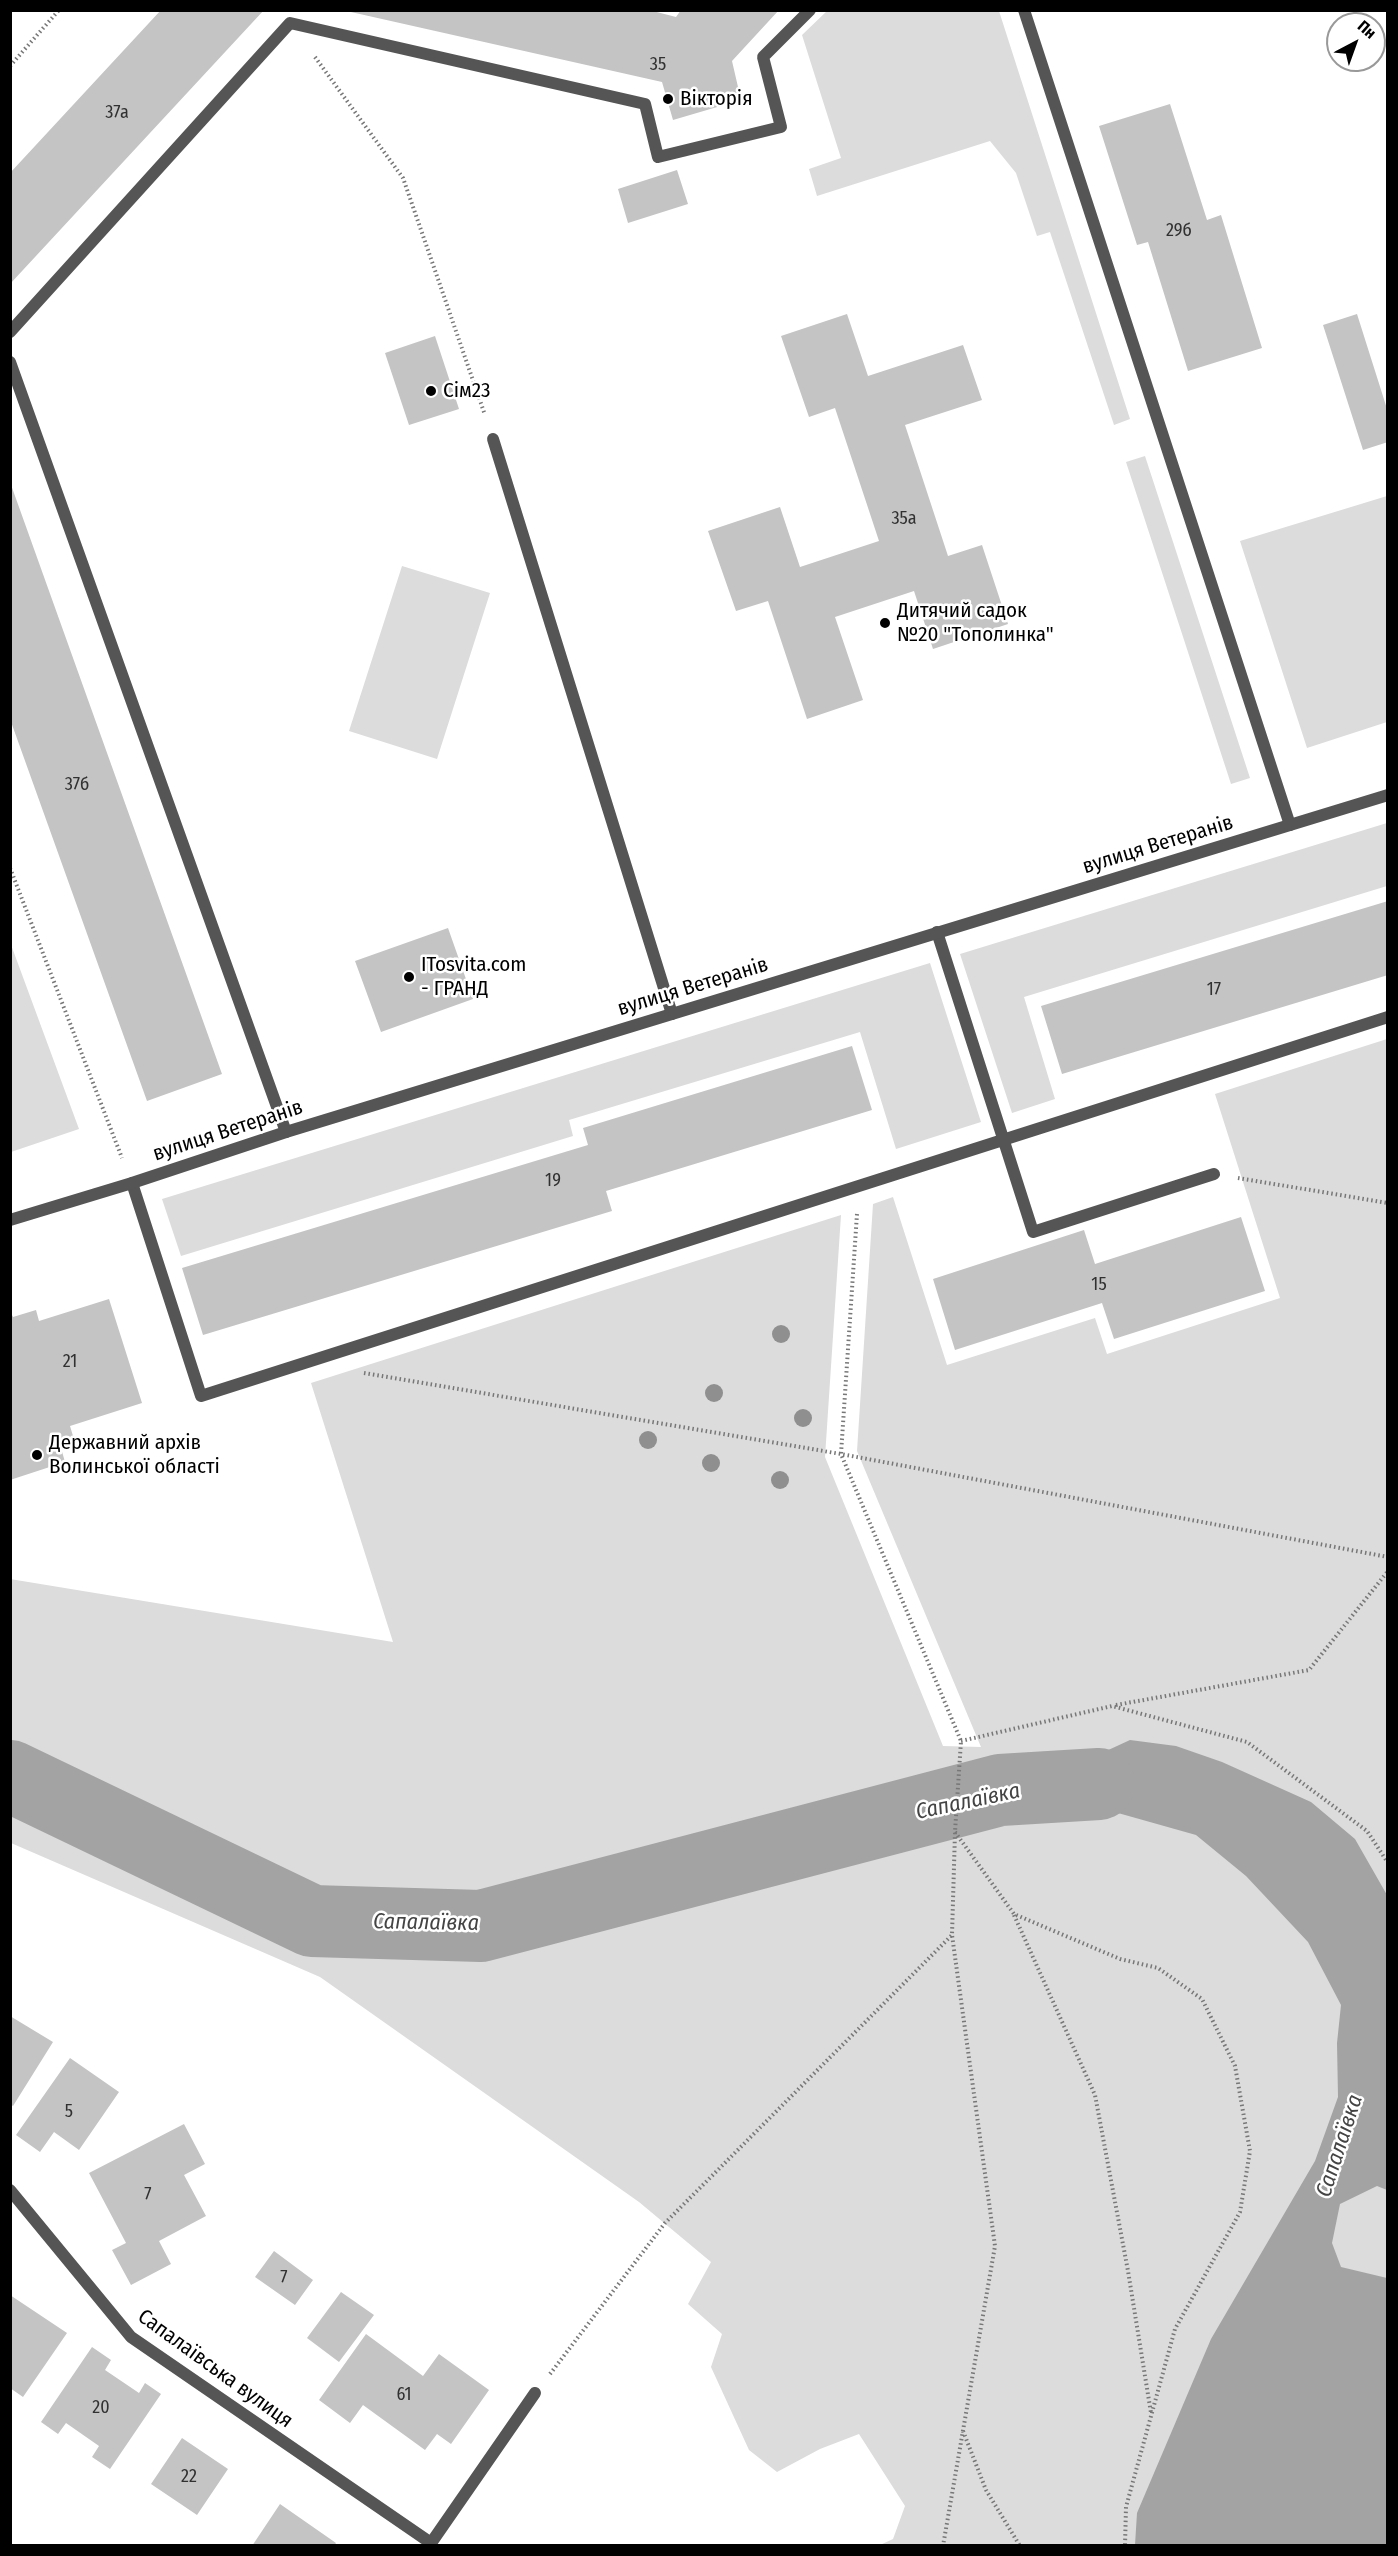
<!DOCTYPE html>
<meta charset="utf-8">
<style>
body{margin:0}
#map{position:relative;width:1398px;height:2556px;overflow:hidden;background:#fff;font-family:"Fira Sans Condensed",sans-serif}
canvas{display:block}
.frame{position:absolute;inset:0;border:12px solid #000;pointer-events:none}
.north{position:absolute;left:1326px;top:12px;width:60px;height:60px;box-sizing:border-box;background:#fff;border:2px solid #999;border-radius:50%;rotate:41deg;font-size:16px;font-weight:700;line-height:24px;text-align:center;color:#000}
.north::after{content:'';display:block;margin:auto;width:21px;height:27px;background:#000;clip-path:polygon(50% 0,100% 100%,50% 72%,0 100%)}
</style>
<div id="map">
<canvas width="1398" height="2556"></canvas>
<div class="frame"></div>
<div class="north">Пн</div>
</div>
<script>
const g = document.querySelector('canvas').getContext('2d');
g.lineJoin = 'round';
function fill(path, color) { g.fillStyle = color; g.fill(path, 'evenodd'); }
const poly = rows => new Path2D(rows.map(r => 'M' + r).join(''));
function stroke(path, color, width, dash) { g.strokeStyle = color; g.lineWidth = width; g.lineCap = dash ? 'butt' : 'round'; g.setLineDash(dash || []); g.stroke(path); }
function drawText(font, color, halo, rows, align = 'center') {
  g.font = font + ' "Fira Sans Condensed",sans-serif'; g.lineWidth = 5; g.setLineDash([]); g.textBaseline = 'middle'; g.strokeStyle = halo; g.fillStyle = color; for (const [text, x, y, turn = 0] of rows) {
    g.save(); g.translate(x, y); g.rotate((+turn || 0) * Math.PI / 180); g.textAlign = isNaN(turn) ? turn : align; if (halo) g.strokeText(text, 0, 0); g.fillText(text, 0, 0); g.restore();
  }
}
fill(poly([
 [828,10,999,11,1130,419,1114,425,1050,232,1037,236,1016,173,990,141,817,196,809,169,841,158,802,35],
 [1145,456,1250,778,1231,784,1126,462],
 [1387,496,1387,722,1307,748,1240,541],
 [402,566,490,593,437,759,349,731],
 [1387,823,1387,886,1024,997,1055,1099,1012,1113,960,954],
 [10,942,79,1129,11,1152,10,1152],
 [930,963,981,1122,896,1149,860,1032,569,1120,573,1136,181,1256,162,1199],
 [1387,1039,1387,2545,880,2545,893,2539,905,2506,859,2434,820,2449,777,2472,749,2450,711,2367,722,2334,688,2304,711,2262,639,2202,320,1977,11,1843,10,1579,393,1642,311,1383,841,1215,825,1457,943,1746,981,1747,857,1451,873,1204,893,1197,947,1365,1095,1318,1107,1354,1280,1298,1215,1094]
]), '#dcdcdc');
fill(poly([
 [1130,1740,1176,1746,1222,1762,1311,1802,1355,1839,1387,1895,1387,2190,1377,2186,1340,2204,1332,2243,1341,2267,1387,2278,1387,2545,1135,2545,1137,2513,1211,2339,1315,2161,1338,2097,1337,2043,1341,2005,1308,1942,1246,1876,1196,1835,1118,1813,1000,1790,1005,1755,1078,1764]
]), '#a3a3a3');
stroke(poly([
 [10,1776,312,1921,481,1926,1000,1790,1099,1784]
]), '#a3a3a3', 72);
fill(poly([
 [161,10,264,10,10,284,10,173],
 [342,10,649,10,676,17,681,10,779,10,732,61,741,100,673,120,662,82],
 [1170,104,1207,220,1221,215,1262,348,1188,371,1148,242,1137,245,1099,126],
 [677,170,688,204,628,223,618,189],
 [847,314,868,376,963,345,982,400,905,425,948,556,982,545,1008,624,933,649,914,591,835,617,863,700,807,719,768,601,736,611,708,531,780,507,800,567,879,541,835,408,809,417,781,336],
 [1357,314,1388,412,1388,442,1363,450,1323,325],
 [435,336,459,409,409,425,385,353],
 [10,482,222,1074,147,1101,10,719],
 [1388,901,1388,975,1062,1074,1041,1006],
 [448,928,473,999,381,1032,355,961],
 [852,1046,872,1110,606,1191,612,1211,203,1335,182,1268,588,1145,583,1128],
 [1241,1217,1265,1291,1114,1339,1102,1303,955,1350,933,1279,1084,1230,1095,1264],
 [109,1299,142,1403,70,1426,73,1436,59,1441,65,1462,10,1480,10,1311,13,1317,36,1310,39,1321],
 [10,2016,53,2042,13,2106,10,2104],
 [70,2058,119,2092,79,2150,54,2132,40,2152,16,2135],
 [184,2124,205,2164,184,2175,206,2216,159,2241,171,2264,131,2285,112,2250,126,2243,89,2173],
 [274,2251,313,2280,295,2305,255,2277],
 [341,2292,374,2315,339,2362,307,2338],
 [10,2295,67,2333,23,2397,10,2388],
 [366,2334,423,2376,439,2354,489,2390,451,2444,437,2434,425,2450,363,2405,350,2423,319,2400],
 [92,2347,111,2360,105,2370,139,2393,145,2383,161,2394,110,2469,92,2457,99,2446,66,2423,58,2434,41,2422],
 [182,2438,228,2469,197,2515,151,2484],
 [280,2504,336,2543,334,2546,252,2546]
]), '#c4c4c4');
stroke(poly([
 [315,57,403,178,485,415],
 [10,66,59,10],
 [10,868,122,1158],
 [1238,1178,1388,1203],
 [857,1214,841,1454,961,1741,955,1832,952,1935,995,2246,943,2546],
 [364,1373,841,1454,1388,1557],
 [1116,1705,1309,1670,1388,1571],
 [961,1741,1112,1706,1247,1742,1367,1831,1388,1863],
 [955,1832,1014,1914,1120,1959,1158,1968,1202,1999,1235,2066,1250,2151,1240,2212,1175,2329,1126,2507,1125,2546],
 [1014,1915,1095,2095,1128,2271,1151,2413],
 [550,2374,665,2223,952,1935],
 [963,2431,986,2490,1020,2546]
]), '#777', 4, [1.5, 3]);
stroke(poly([
 [1024,10,1290,825],
 [10,332,290,23,645,104,658,157,781,127,763,57,810,10],
 [10,362,286,1132],
 [493,439,672,1014],
 [937,932,1033,1232,1214,1174],
 [132,1183,201,1396,1388,1017]
]), '#555', 12);
stroke(poly([
 [10,1220,132,1183,286,1132,1388,795],
 [10,2190,131,2337,431,2543],
 [429,2546,535,2393]
]), '#555', 12);
g.fillStyle = '#8f8f8f';
for (const [x, y] of [
 [781,1334],
 [714,1393],
 [803,1418],
 [648,1440],
 [711,1463],
 [780,1480]
]) { g.beginPath(); g.arc(x, y, 9, 0, 2 * Math.PI); g.fill(); }
for (const [x, y, r, color] of [
 [668,99,6,"#000"],
 [431,391,6,"#000"],
 [885,623,6,"#000"],
 [409,977,6,"#000"],
 [37,1455,6,"#000"]
]) { const dot = new Path2D(); dot.arc(x, y, r, 0, 2 * Math.PI); g.fillStyle = color; g.fill(dot); stroke(dot, '#fff', 2); }
drawText('18px', '#313131', null, [
 ["35",658,65],
 ["37а",117,113],
 ["29б",1179,231],
 ["35а",904,519],
 ["37б",77,785],
 ["17",1214,990],
 ["19",553,1181],
 ["15",1099,1285],
 ["21",70,1362],
 ["5",69,2112],
 ["7",148,2195],
 ["7",284,2278],
 ["61",404,2395],
 ["20",101,2408],
 ["22",189,2477]
]);
drawText('21px', '#000', '#fff', [
 ["Вікторія",680,99],
 ["Сім23",443,391],
 ["Дитячий садок",897,611],
 ["№20 \"Тополинка\"",897,635],
 ["ITosvita.com",421,965],
 ["- ГРАНД",421,989],
 ["Державний архів",49,1443],
 ["Волинської області",49,1467]
], 'left');
drawText('21px', '#000', '#fff', [
 ["вулиця Ветеранів",1158,845,-17],
 ["вулиця Ветеранів",693,987,-17],
 ["вулиця Ветеранів",228,1131,-18],
 ["Сапалаївська вулиця",215,2369,36]
]);
drawText('italic 22px', '#444', '#fff', [
 ["Сапалаївка",968,1802,-12],
 ["Сапалаївка",426,1923,1],
 ["Сапалаївка",1340,2146,-72]
]);
</script>
